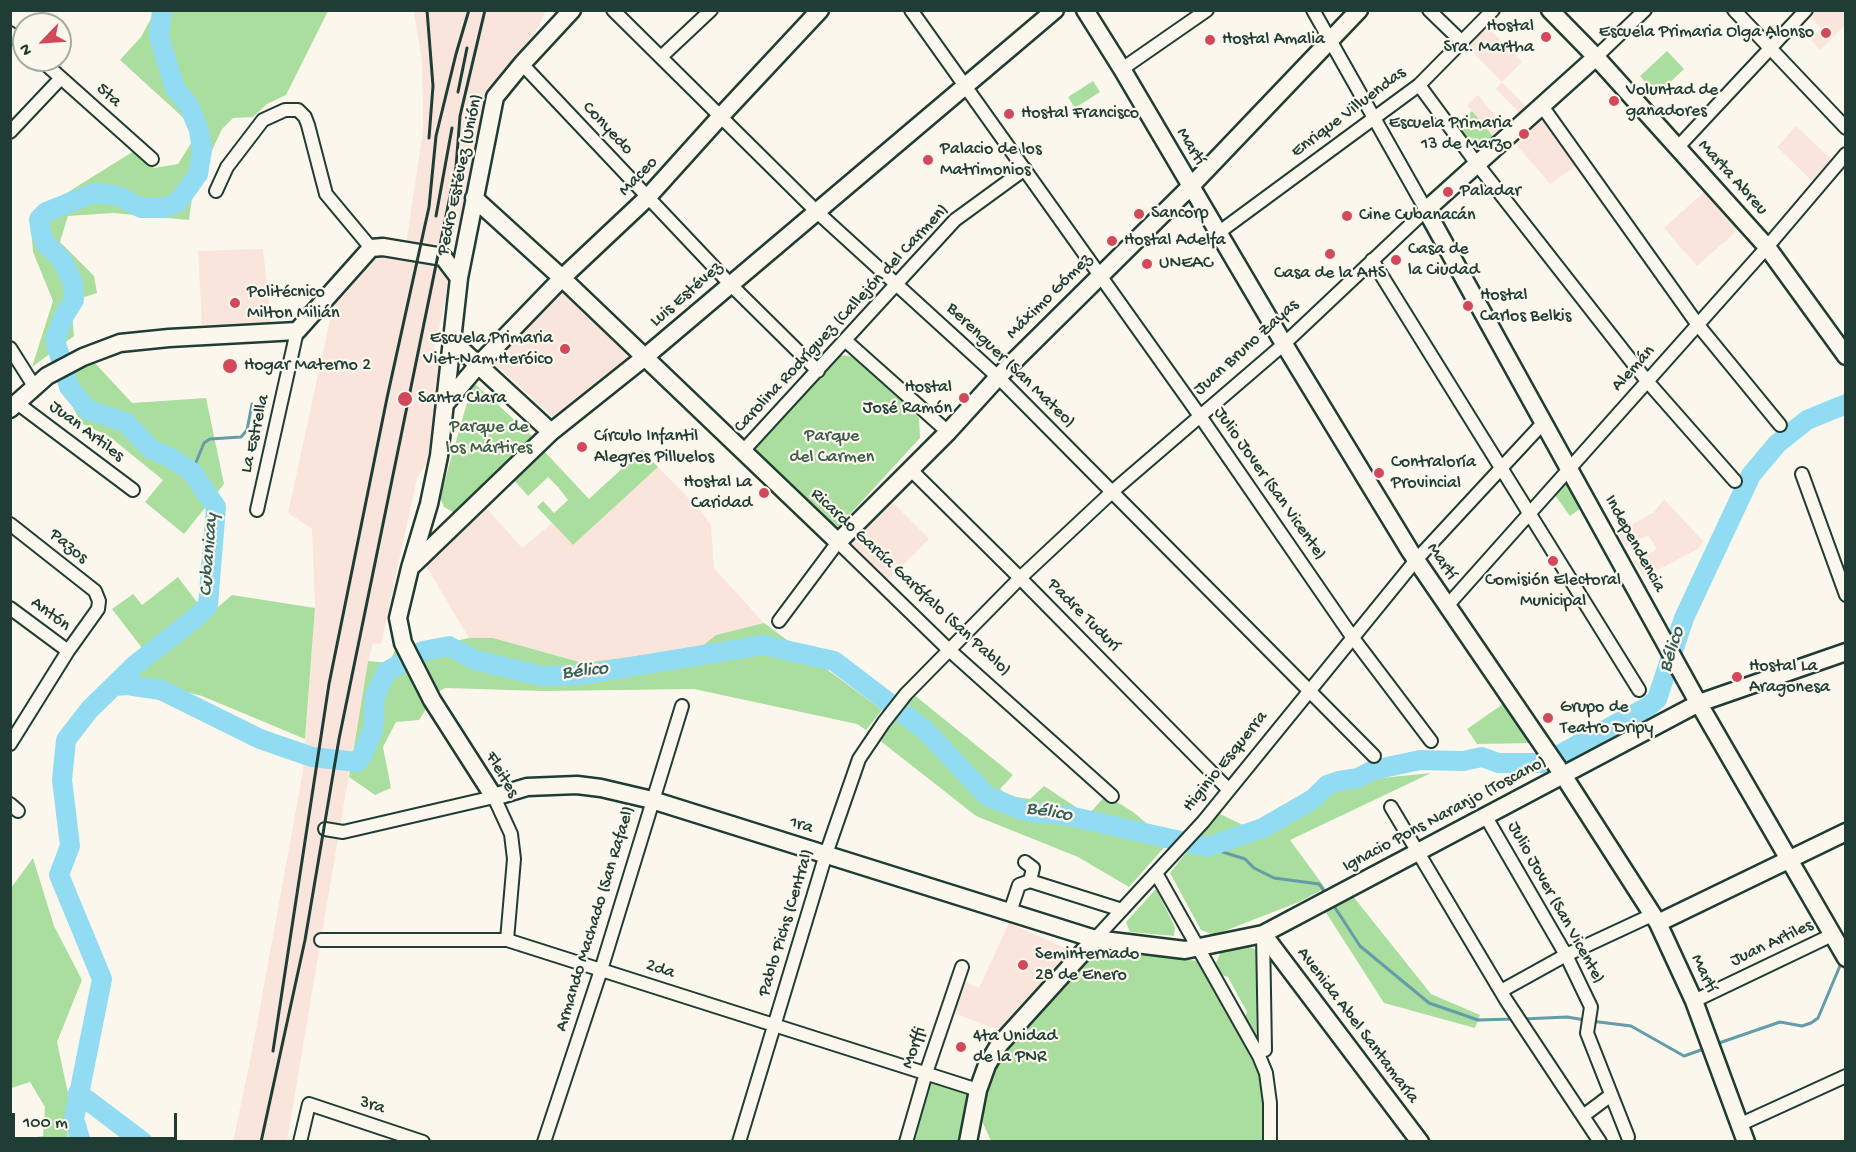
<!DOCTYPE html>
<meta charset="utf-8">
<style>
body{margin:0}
#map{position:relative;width:1856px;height:1152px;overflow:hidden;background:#fbf7ec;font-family:"Gochi Hand",sans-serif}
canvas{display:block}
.frame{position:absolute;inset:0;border:12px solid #1f3d34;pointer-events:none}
.north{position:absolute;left:12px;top:12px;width:60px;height:60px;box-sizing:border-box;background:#fbf7ec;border:2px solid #a3ada2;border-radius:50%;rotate:245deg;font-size:16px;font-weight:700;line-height:24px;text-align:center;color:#1f3d34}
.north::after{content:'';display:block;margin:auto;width:21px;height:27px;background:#d1495b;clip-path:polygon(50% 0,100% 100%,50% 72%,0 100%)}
.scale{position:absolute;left:12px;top:1113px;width:165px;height:27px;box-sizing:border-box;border:3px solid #1f3d34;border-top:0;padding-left:8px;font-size:18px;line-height:21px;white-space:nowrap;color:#1f3d34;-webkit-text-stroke:4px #fbf7ec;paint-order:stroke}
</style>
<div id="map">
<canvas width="1856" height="1152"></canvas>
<div class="frame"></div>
<div class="north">N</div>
<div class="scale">100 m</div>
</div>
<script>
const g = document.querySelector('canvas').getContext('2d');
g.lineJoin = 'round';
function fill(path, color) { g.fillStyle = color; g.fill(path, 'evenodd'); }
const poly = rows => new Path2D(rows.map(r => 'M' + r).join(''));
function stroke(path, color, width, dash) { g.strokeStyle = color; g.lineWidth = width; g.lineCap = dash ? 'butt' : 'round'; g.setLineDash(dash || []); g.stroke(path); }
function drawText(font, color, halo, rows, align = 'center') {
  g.font = font + ' "Gochi Hand",sans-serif'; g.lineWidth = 4.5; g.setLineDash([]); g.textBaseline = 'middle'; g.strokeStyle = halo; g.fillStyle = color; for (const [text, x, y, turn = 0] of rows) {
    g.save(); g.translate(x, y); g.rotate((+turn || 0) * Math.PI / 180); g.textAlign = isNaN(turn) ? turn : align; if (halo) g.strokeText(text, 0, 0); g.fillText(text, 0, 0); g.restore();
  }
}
fill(poly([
 [414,11,546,11,502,100,487,96,458,227,450,236,445,262,452,277,432,356,448,360,427,463,417,478,381,644,373,643,368,661,287,1141,233,1142,252,1051,303,771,315,608,312,529,288,513,335,297,379,254,408,249,407,238,423,131,422,62],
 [1812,11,1845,11,1845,25,1820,50,1810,39,1821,28,1808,14],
 [1487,26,1522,62,1502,82,1528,109,1544,115,1579,164,1550,184,1515,143,1495,139,1467,105,1478,95,1506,129,1521,115,1496,89,1502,82,1467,46],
 [1796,126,1832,160,1813,182,1777,147],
 [1705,191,1739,229,1697,266,1664,228],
 [263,249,271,322,202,325,198,251],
 [561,292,566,292,632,356,631,361,555,419,496,365,495,359],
 [658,467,701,511,711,525,714,568,764,623,716,635,700,648,583,663,493,638,469,638,423,561,484,505,522,548,552,523,573,545],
 [889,499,929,539,887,581,847,542],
 [1664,499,1703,541,1698,549,1644,577,1635,562,1657,549,1650,538,1648,535,1625,547,1618,533,1654,512],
 [1009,923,1069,950,1003,1029,990,1027,952,1012,962,980,979,988]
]), '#fae5dc');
fill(poly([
 [155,11,328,11,286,95,267,104,253,117,233,118,222,129,193,191,189,220,113,213,68,216,60,242,94,276,97,293,81,298,72,314,74,336,32,367,53,301,33,252,31,228,36,212,134,151,154,168,178,164,193,140,188,122,120,60,141,37],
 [1667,51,1684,69,1657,95,1640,76],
 [1093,81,1100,92,1075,108,1068,97],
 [1472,111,1495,139,1479,153,1456,125],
 [839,355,855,357,919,418,920,438,839,526,829,526,753,454,752,445],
 [95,363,132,403,206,398,224,484,184,534,145,502,163,480,110,437,81,423,59,380],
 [473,382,532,436,462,512,453,512,444,507,440,497],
 [642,450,658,467,573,545,537,507,543,501,554,513,568,500,558,487,548,477,528,496,513,479,544,451,589,499],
 [1568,478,1584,506,1570,516,1554,494],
 [178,577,199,605,142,648,112,609,133,594,142,605],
 [232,595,315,608,305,739,202,696,134,679],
 [764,623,882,710,866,730,857,724,694,689,543,691,446,688,437,692,417,649,469,638,493,638,583,663,700,648,716,635],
 [397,646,428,706,419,720,396,722,383,747,391,788,375,795,349,777,368,661,389,663],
 [913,694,1013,775,1000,789,1009,796,1030,799,1044,786,1088,815,1106,795,1133,812,1169,842,1129,887,1078,857,976,816,878,739],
 [1506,702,1534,743,1477,744,1467,729],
 [1431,773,1290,840,1325,888,1299,902,1214,935,1201,930,1170,873,1218,813,1247,827,1274,825,1316,802,1323,794,1344,783,1356,785,1372,779],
 [33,858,54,926,82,980,57,1042,69,1098,66,1126,69,1141,14,1141,43,1136,45,1107,30,1082,11,1088,11,888],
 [1156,889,1175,927,1174,936,1130,932,1126,922],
 [1352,895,1431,994,1480,1015,1475,1028,1384,1003,1325,911],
 [1244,945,1257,950,1256,1040,1245,1018,1247,1012,1228,977,1222,975,1216,963,1221,951],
 [1099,951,1199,961,1261,1077,1266,1141,991,1141,982,1121,984,1096,995,1067,1012,1042],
 [928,1082,968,1095,958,1141,913,1142]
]), '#aade9f');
stroke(poly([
 [192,472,204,443,210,439,241,437,247,430,252,404],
 [1207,847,1245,859,1254,868,1274,878,1319,884,1327,895],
 [1332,903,1360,946,1429,1003,1478,1020,1513,1019],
 [1523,1019,1567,1017,1585,1020],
 [1591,1021,1631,1026,1684,1056,1704,1049],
 [1716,1044,1780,1022,1802,1026,1811,1023,1818,1018,1842,961]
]), '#649ca7', 3);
stroke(poly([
 [115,686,127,685,161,690,260,739,312,757,357,762,362,756,373,730,375,696,386,672,423,651,449,646,475,660,541,676,581,675,763,645,834,661,926,731,987,796,1024,811,1069,816,1207,847,1263,828,1313,799,1327,785,1339,781,1358,778,1373,770,1420,760,1463,761,1482,757,1498,763,1544,763,1649,706,1657,699,1684,618,1751,475,1777,444,1807,420,1846,404],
 [78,1093,143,1142],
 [81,1142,74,1119,102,979,59,875,70,846,62,780,66,740,89,710,135,665,199,615,208,605,216,507,192,472,171,458,151,449,125,422,88,410,69,387,55,340,64,316,74,300,73,283,62,260,45,243,41,233,39,219,46,212,94,193,119,196,141,208,163,208,178,202,198,174,202,150,199,130,189,106,175,88,159,37,162,10]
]), '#92dcf3', 20);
const street = poly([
 [613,10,816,211,998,377,1374,756],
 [911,10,1200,416,1353,638,1431,741],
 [1429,10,1461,41],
 [1734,10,1846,128],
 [10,33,24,45],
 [661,57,711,10],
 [1596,57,1645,10],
 [41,60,152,159],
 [522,64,730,284,818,371],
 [1122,69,1207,10],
 [1419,85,1477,164,1647,381,1735,481],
 [1542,106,1698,325,1780,425],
 [10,132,61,78],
 [1678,147,1806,10],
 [216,191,227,167,263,120,285,110,298,110,305,117,308,125,326,194,371,248],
 [1218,233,1419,85,1493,10],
 [1372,260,1639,690],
 [846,341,948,432],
 [10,348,34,386],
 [17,403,133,490],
 [743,451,955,220,1025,169],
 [910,469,1020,578,1229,790],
 [1802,474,1846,595],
 [257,510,297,331],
 [10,524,95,591,99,601,98,609,68,651,10,744],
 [1447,606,1767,247,1846,154],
 [10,608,68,651],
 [779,621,838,542,948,649,1112,796],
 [10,804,18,811],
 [1391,807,1506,1000,1600,1142],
 [1486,817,1566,955,1591,1007,1587,1033,1628,1137],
 [325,829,343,832,494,797,511,834,514,859,507,940],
 [1025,862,1033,868,1030,881],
 [1156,873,1259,1056,1266,1073,1270,1103,1270,1142],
 [1010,912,1019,885,1030,881,1122,910],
 [1263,934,1265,1050],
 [1095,939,1203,822,1416,560,1544,422],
 [321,940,507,940,978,1090],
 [1501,991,1566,955,1652,915],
 [1694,1001,1832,935],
 [1583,1116,1611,1095],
 [1741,1124,1846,1076],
 [300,1142,309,1104,423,1142],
 [544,1142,601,970,682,706],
 [739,1142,826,854,859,759,884,722,906,694,1020,578,1113,491,1284,344,1426,210,1313,10],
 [906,1142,926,1073,962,967]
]);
const secondary = poly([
 [572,10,522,64,495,97,459,278,439,456,429,504,410,568,398,618,403,643,432,700,494,797,527,787,577,785,601,788,652,800,1095,939,1185,950,1263,934,1699,703,1846,652],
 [1085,10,1122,69,1284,344,1410,551,1563,775,1658,923,1694,1001,1746,1142],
 [1550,10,1596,57,1767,247,1846,356],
 [1596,57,1426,210,1695,697,1846,958],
 [474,198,562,278,838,542,948,432,998,377,1191,186,1359,10],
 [451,340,551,432],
 [446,403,479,364,562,278,647,198,720,117,820,10],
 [10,409,47,376,83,357,120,343,169,338,297,331,371,248,383,247,443,257,459,278],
 [413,565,551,432,645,357,1055,10],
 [1658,923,1846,832],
 [1263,934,1420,1142],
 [968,1142,978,1090,987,1065,999,1045,1095,939]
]);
stroke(street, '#1f3d34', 16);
stroke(secondary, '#1f3d34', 21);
stroke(street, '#fbf7ec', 12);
stroke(secondary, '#fbf7ec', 16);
stroke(poly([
 [427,10,433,86,429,138],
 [458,92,467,48],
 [436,216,452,128],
 [273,1051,329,684,387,398,429,207,436,136,456,54,469,10],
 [261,1142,305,940,339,739,456,167,460,116,485,10]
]), '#1f3d34', 3);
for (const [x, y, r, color] of [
 [1826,33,6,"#d1495b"],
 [1546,37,6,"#d1495b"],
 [1210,40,6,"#d1495b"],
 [1614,101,6,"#d1495b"],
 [1009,114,6,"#d1495b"],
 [1524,134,6,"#d1495b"],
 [928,160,6,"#d1495b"],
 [1448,192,6,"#d1495b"],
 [1139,214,6,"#d1495b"],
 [1347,216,6,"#d1495b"],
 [1112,241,6,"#d1495b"],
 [1330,254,6,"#d1495b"],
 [1396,260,6,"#d1495b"],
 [1147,264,6,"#d1495b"],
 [235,303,6,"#d1495b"],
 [1468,306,6,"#d1495b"],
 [565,349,6,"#d1495b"],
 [230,366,8,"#d1495b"],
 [964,398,6,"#d1495b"],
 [405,399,8,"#d1495b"],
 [582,447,6,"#d1495b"],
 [1379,473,6,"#d1495b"],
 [764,493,6,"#d1495b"],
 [1553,561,6,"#d1495b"],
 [1737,677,6,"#d1495b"],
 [1548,718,6,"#d1495b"],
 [1023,965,6,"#d1495b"],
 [961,1047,6,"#d1495b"]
]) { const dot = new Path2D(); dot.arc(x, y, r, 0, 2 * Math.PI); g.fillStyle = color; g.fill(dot); stroke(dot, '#fbf7ec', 2); }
drawText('18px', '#1f3d34', '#fbf7ec', [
 ["Hostal",1534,27,"right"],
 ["Sra. Martha",1534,48,"right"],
 ["Escuela Primaria Olga Alonso",1814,33,"right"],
 ["Hostal Amalia",1222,40],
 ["Voluntad de",1626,91],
 ["ganadores",1626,112],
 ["Hostal Francisco",1021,114],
 ["Escuela Primaria",1512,124,"right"],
 ["13 de Marzo",1512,145,"right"],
 ["Palacio de los",940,150],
 ["Matrimonios",940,171],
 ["Paladar",1460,192],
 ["Sancorp",1151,214],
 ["Cine Cubanacán",1359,216],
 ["Hostal Adelfa",1124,241],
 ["Casa de",1408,250],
 ["la Ciudad",1408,271],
 ["UNEAC",1159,264],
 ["Casa de la AHS",1330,274,"center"],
 ["Politécnico",247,293],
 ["Milton Milián",247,314],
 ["Hostal",1480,296],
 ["Carlos Belkis",1480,317],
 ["Escuela Primaria",553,339,"right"],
 ["Viet-Nam Heróico",553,360,"right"],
 ["Hogar Materno 2",244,366],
 ["Hostal",952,388,"right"],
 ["José Ramón",952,409,"right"],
 ["Santa Clara",418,399],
 ["Círculo Infantil",594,437],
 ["Alegres Pilluelos",594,458],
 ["Contraloría",1391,463],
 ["Provincial",1391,484],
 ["Hostal La",752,483,"right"],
 ["Caridad",752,504,"right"],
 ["Comisión Electoral",1553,581,"center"],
 ["Municipal",1553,602,"center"],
 ["Hostal La",1749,667],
 ["Aragonesa",1749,688],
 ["Grupo de",1560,708],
 ["Teatro Dripy",1560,729],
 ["Seminternado",1035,955],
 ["28 de Enero",1035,976],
 ["4ta Unidad",973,1037],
 ["de la PNR",973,1058]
], 'left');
drawText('18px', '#1f3d34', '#fbf7ec', [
 ["5ta",108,96,42],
 ["Enrique Villuendas",1349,113,-37],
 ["Conyedo",607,129,47],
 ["Martí",1190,147,59],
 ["Pedro Estévez (Unión)",461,175,-78],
 ["Maceo",639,177,-46],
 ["Marta Abreu",1732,178,48],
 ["Luis Estévez",687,295,-41],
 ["Máximo Gómez",1050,297,-45],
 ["Carolina Rodríguez (Callejón del Carmen)",842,319,-47],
 ["Juan Bruno Zayas",1247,348,-42],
 ["Berenguer (San Mateo)",1010,366,44],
 ["Alemán",1634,369,-48],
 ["Juan Artiles",86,432,37],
 ["La Estrella",256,434,-77],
 ["Julio Jover (San Vicente)",1269,484,55],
 ["Independencia",1634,544,61],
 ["Pazos",68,547,39],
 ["Martí",1441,562,56],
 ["Ricardo García Garófalo (San Pablo)",910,583,43],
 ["Antón",50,615,37],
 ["Padre Tudurí",1083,616,45],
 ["Higinio Esquerra",1226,762,-51],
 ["Fleites",501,775,60],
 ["Ignacio Pons Naranjo (Toscano)",1445,815,-28],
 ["1ra",801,826,17],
 ["Julio Jover (San Vicente)",1555,903,61],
 ["Armando Machado (San Rafael)",596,919,-73],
 ["Pablo Pichs (Central)",787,923,-73],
 ["Juan Artiles",1772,944,-25],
 ["2da",660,970,18],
 ["Martí",1703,974,65],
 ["Avenida Abel Santamaría",1357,1026,53],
 ["Morffi",915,1048,-71],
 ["3ra",372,1106,18]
]);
drawText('18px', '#3b5d49', '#fbf7ec', [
 ["Parque de",489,428],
 ["los Mártires",489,449],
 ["Parque",832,437],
 ["del Carmen",832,458]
]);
drawText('italic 20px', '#365d5a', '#fbf7ec', [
 ["Cubanicay",210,555,-86],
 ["Bélico",1673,650,-72],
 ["Bélico",585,672,-6],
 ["Bélico",1049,813,10]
]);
</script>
